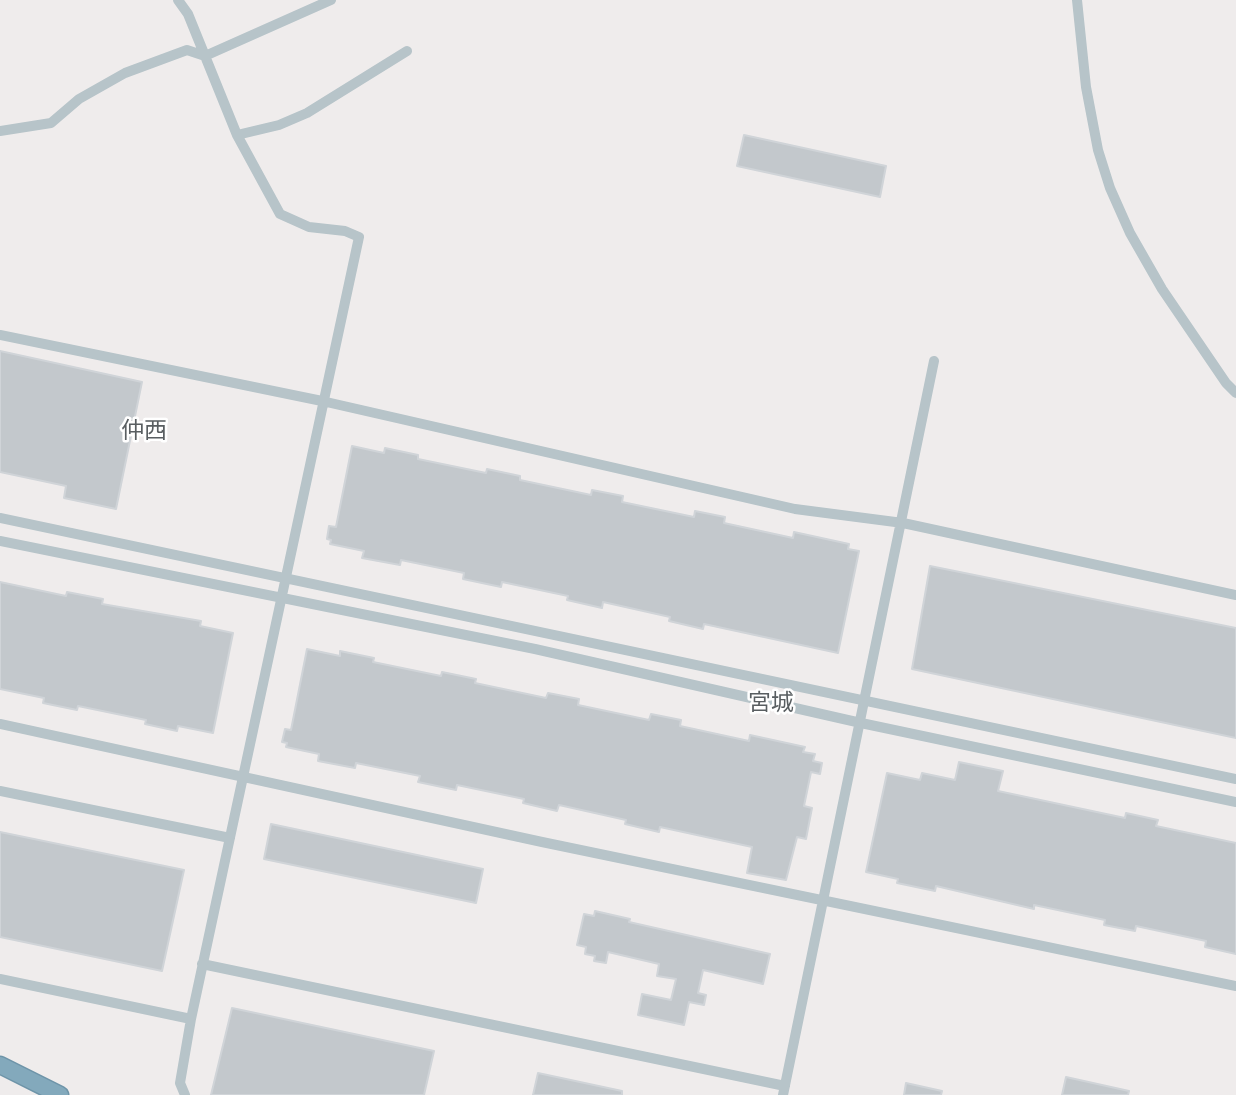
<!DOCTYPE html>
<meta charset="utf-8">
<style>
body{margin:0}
canvas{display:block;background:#efecec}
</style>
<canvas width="1236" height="1095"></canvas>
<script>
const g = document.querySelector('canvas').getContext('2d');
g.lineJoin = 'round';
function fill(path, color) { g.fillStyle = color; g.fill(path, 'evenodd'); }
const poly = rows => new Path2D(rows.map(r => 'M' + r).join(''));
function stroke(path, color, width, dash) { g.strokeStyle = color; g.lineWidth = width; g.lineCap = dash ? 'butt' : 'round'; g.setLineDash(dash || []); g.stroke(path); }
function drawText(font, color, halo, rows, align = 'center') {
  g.font = font + ' "PT Sans","Noto Sans JP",sans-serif'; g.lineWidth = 5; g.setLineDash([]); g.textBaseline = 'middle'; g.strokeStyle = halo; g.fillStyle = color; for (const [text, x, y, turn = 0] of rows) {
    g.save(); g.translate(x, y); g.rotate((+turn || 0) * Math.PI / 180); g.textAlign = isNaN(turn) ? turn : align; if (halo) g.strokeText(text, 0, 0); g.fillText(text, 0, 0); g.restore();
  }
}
const building = poly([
 [744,135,886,166,880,197,737,166,744,135],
 [0,351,142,382,116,509,64,498,66,486,0,472,0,351],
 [352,446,384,453,385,448,418,455,418,459,486,473,487,469,520,476,520,480,591,495,592,490,623,496,622,502,694,517,695,511,725,517,724,523,793,538,794,532,849,544,848,549,859,551,838,653,704,624,703,629,669,621,670,617,603,602,602,608,567,600,568,596,502,582,501,587,463,579,464,573,401,560,400,565,362,558,364,551,330,544,331,540,327,539,329,526,336,527,352,446],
 [930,566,1236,628,1236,738,912,669,930,566],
 [0,582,66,596,67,592,103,599,102,604,201,621,200,626,233,633,213,733,178,726,177,731,145,724,146,720,78,706,77,710,43,703,44,698,0,689,0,582],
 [307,649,340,656,340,651,374,658,373,662,441,676,442,672,476,679,475,683,546,698,548,693,579,699,578,705,649,720,651,714,681,720,680,726,749,741,750,735,805,747,803,752,815,754,813,761,822,763,820,774,811,772,804,806,812,808,806,839,797,837,786,880,747,873,752,847,660,827,659,832,625,824,626,820,559,805,557,811,523,803,524,799,457,785,456,790,418,782,420,776,356,763,355,768,318,761,319,754,286,747,287,743,282,742,285,729,291,730,307,649],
 [959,762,1003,771,998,791,1125,818,1126,813,1158,820,1156,826,1236,843,1236,954,1205,947,1206,941,1136,926,1135,931,1104,925,1105,920,1034,905,1034,909,936,886,935,891,897,883,898,879,866,872,887,773,920,780,922,773,955,780,959,762],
 [271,824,483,869,476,903,264,859,271,824],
 [0,832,184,870,162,971,0,937,0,832],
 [595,911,630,919,629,922,770,954,763,984,703,970,698,993,706,995,704,1005,689,1002,684,1025,638,1015,642,994,671,1000,676,979,657,976,659,964,608,952,606,963,594,961,595,956,585,954,586,947,577,945,584,914,594,916,595,911],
 [232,1008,434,1051,424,1095,211,1095,232,1008],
 [538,1073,622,1091,622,1095,533,1095,538,1073],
 [1066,1077,1129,1091,1128,1095,1062,1095,1066,1077],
 [906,1083,942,1091,941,1095,904,1095,906,1083]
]);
fill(building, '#c3c8cc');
stroke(building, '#d0d4d8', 2);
const highway = poly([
 [0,1065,60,1095]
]);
stroke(highway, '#6e94a8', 19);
stroke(poly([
 [178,0,188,14,237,135,280,214,309,227,345,231,359,237,191,1019,180,1083,185,1095],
 [1077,0,1086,87,1098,150,1110,188,1130,233,1162,289,1226,383,1236,393],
 [0,131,51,123,79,99,125,73,187,50,205,56,331,0],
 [237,135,279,125,307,113,407,51],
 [0,335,322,401,795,509,903,523,1236,595],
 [0,518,1236,779],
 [0,541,535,649,861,723,1236,802],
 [0,724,542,842,1236,986],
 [0,791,230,838],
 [202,964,785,1086],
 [0,979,191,1019],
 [783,1095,934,361]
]), '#b7c4c9', 10);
stroke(highway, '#83a9bc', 16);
drawText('23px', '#595e61', '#fff', [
 ["仲西",144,431],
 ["宮城",771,703]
]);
</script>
